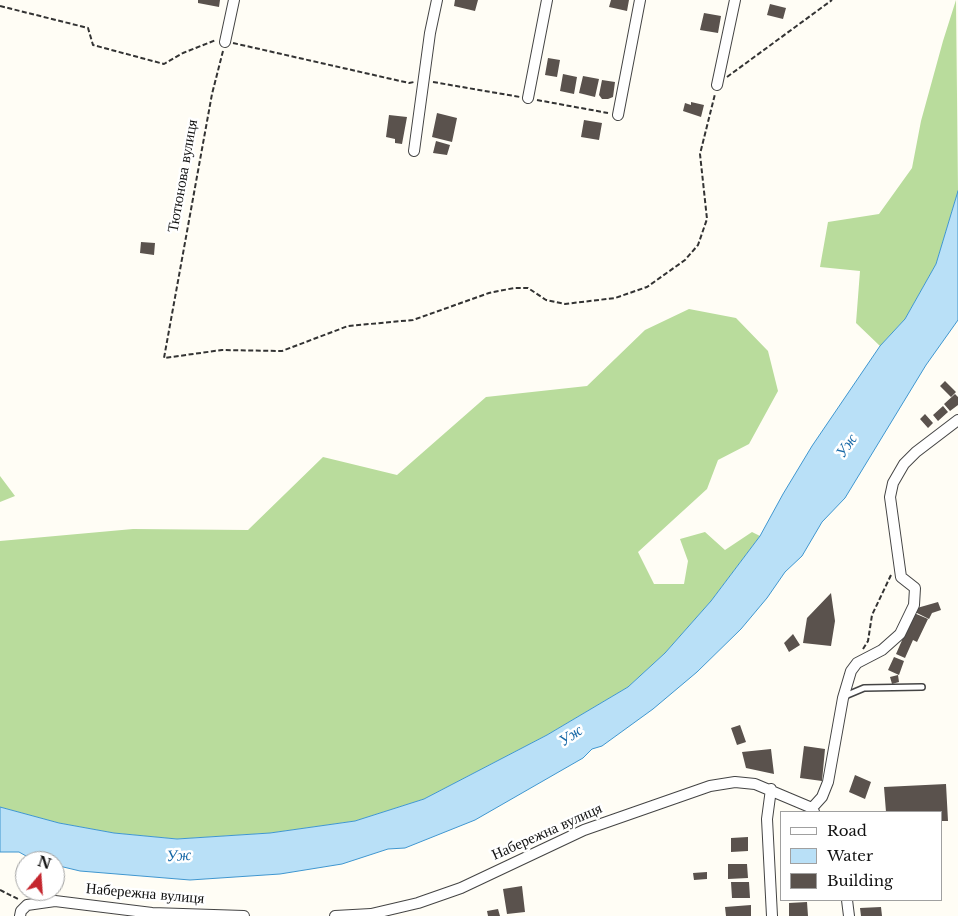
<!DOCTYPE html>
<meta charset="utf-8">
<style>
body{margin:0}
#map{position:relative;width:958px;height:916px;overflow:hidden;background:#fffdf5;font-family:"Libre Baskerville",serif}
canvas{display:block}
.legend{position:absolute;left:780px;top:811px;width:162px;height:90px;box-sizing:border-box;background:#fff;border:1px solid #a0a0a0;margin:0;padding:6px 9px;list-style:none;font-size:15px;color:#111}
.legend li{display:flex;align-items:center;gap:10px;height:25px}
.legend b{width:25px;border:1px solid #a0a0a0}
.north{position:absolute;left:15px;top:851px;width:50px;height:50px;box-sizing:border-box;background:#fff;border:1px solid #a0a0a0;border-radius:50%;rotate:18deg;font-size:14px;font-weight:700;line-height:20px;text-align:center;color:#111}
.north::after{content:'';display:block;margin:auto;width:18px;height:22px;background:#c4262e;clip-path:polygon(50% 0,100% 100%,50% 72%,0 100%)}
</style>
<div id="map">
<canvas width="958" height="916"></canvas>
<ul class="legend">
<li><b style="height:6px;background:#fff"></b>Road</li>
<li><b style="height:14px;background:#b9e0f7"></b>Water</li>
<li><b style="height:14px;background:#5a524d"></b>Building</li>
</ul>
<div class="north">N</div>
</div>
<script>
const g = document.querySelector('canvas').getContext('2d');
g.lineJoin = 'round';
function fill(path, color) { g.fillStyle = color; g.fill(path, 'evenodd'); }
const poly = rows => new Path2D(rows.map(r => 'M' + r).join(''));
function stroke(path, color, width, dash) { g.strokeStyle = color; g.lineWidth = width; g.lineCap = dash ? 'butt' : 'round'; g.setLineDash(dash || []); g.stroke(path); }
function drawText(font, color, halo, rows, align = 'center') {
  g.font = font + ' "Libre Baskerville",serif'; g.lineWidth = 5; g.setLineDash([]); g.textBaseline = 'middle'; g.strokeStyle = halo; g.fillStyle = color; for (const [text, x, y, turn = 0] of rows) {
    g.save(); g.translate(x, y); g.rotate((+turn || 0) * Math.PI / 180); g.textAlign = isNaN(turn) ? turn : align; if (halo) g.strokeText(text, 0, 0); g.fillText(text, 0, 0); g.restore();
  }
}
fill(poly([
 [956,0,958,191,936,264,905,319,880,346,856,323,860,271,820,267,828,222,879,214,912,168,921,121,943,41],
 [689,309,736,318,768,351,778,391,749,444,718,460,707,489,638,552,654,584,684,584,688,561,680,539,705,532,725,550,752,532,760,536,711,601,665,653,628,687,547,735,424,799,355,821,270,833,177,839,114,833,59,823,0,807,0,541,133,529,248,530,323,457,397,475,486,397,587,386,645,330],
 [0,476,15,496,0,502]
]), '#b9dc9c');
const water = poly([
 [958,191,958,320,926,365,845,498,822,522,802,556,785,572,767,598,741,629,697,672,653,709,602,746,592,749,583,758,475,820,405,848,388,849,342,864,280,874,190,880,80,871,55,865,55,861,35,861,19,852,0,852,0,807,59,823,114,833,177,839,270,833,355,821,424,799,547,735,628,687,665,653,711,601,760,536,783,494,812,446,880,346,905,319,936,264,958,191]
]);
fill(water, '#b9e0f7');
stroke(water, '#3f96cf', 1);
fill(poly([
 [198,0,220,0,219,7,198,3],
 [455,0,478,0,475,11,454,6],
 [611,0,629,0,627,11,609,7],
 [770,4,786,8,783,19,767,15],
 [704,13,721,16,718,33,700,30],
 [548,58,560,60,557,77,545,75],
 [563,74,577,77,574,94,560,91],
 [583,76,599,79,595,97,579,93],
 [602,80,615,82,613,97,608,99,602,99,599,95],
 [691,102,704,105,701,117,683,111,685,103,691,105],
 [437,113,457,118,452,142,432,137],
 [389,115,407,117,402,144,395,143,395,139,386,137],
 [584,120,602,123,599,140,581,137],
 [436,141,450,145,447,155,433,153],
 [141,242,155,243,154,255,140,253],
 [945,381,956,392,951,397,940,386],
 [955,394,958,397,958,405,950,411,944,404],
 [943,406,948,412,938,421,933,415],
 [925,414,933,423,928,428,920,419],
 [831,593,835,621,831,646,803,643,807,618],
 [938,602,941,610,932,613,929,619,915,612,917,608],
 [914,613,928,619,917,642,913,640,905,658,896,654],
 [793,634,800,645,789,652,784,643],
 [894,657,904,661,899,675,888,670],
 [898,675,899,682,892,684,890,677],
 [740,725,746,742,737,745,731,728],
 [804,746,825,749,822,781,800,778],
 [771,749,774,774,746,768,742,752],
 [855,775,871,782,865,799,849,792],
 [946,784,948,821,942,821,942,812,886,812,884,787],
 [748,837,748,851,731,852,731,838],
 [728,864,747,864,748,878,728,879],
 [707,872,707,879,694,880,693,873],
 [731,882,749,882,750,898,732,898],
 [522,886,525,912,507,914,503,889],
 [807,902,808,916,789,916,789,903],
 [751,905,751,916,726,916,725,907],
 [881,907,882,916,861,916,860,908],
 [498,909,500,916,488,916,487,911]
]), '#5a524d');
const lane = poly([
 [845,696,864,688,922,687]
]);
const street = poly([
 [225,42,234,0],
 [717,85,735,0],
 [528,98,547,0],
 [618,115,640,0],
 [414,151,430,33,437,0],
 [771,789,767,819,772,916],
 [814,812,812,808,822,797,828,782,843,698,851,671,857,663,882,650,900,634,914,605,915,588,901,577,890,497,893,483,904,464,916,452,958,420],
 [847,900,849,916],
 [20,916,21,911,27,905,55,901,152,913,244,916],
 [335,916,371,914,418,903,461,888,584,830,710,786,735,782,755,784,812,808]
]);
stroke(lane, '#444', 8);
stroke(street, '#444', 12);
stroke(poly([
 [0,6,88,28,93,45,164,64,183,53,216,40],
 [233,43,409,83,414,82],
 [223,51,212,94,164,358,222,350,282,351,348,326,413,320,489,293,514,288,528,288,546,300,565,304,615,298,647,287,685,260,698,245,707,219,700,154,715,94],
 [727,77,832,0],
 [433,82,520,97],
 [537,100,608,113],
 [863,649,868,641,872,615,891,575],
 [0,890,20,900]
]), '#333', 2, [5, 2.5]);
stroke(lane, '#fff', 5);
stroke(street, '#fff', 10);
drawText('15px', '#111', '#fff', [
 ["Тютюнова вулиця",183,176,-80],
 ["Набережна вулиця",547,832,-24],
 ["Набережна вулиця",145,894,5]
]);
drawText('italic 16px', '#1768a6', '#fff', [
 ["Уж",847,446,-55],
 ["Уж",571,736,-34],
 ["Уж",179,856,-3]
]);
</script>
